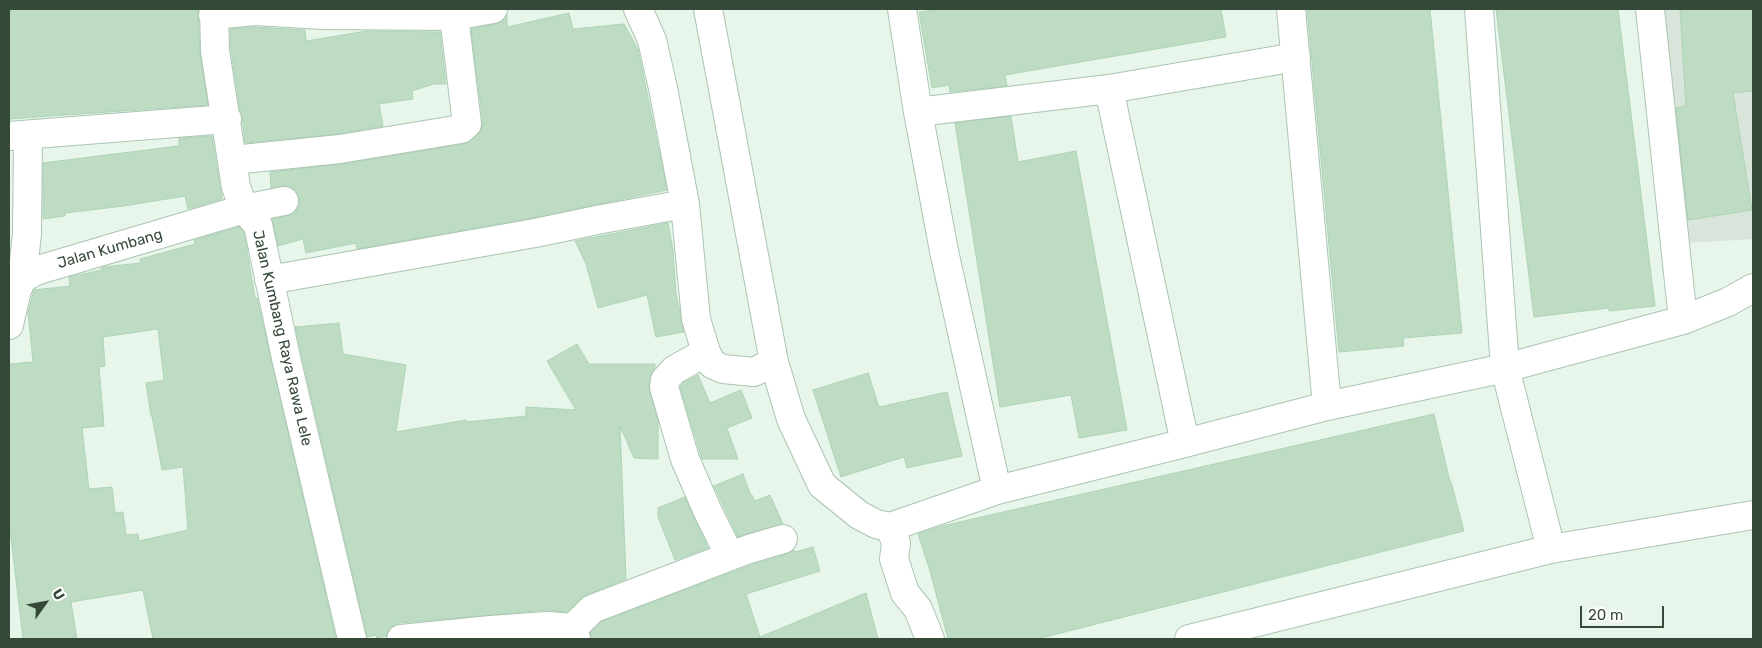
<!DOCTYPE html>
<style>
body{margin:0}
#map{position:relative;width:1762px;height:648px;overflow:hidden;background:#e7f5eb;font-family:Rubik,sans-serif}
canvas{display:block}
.frame{position:absolute;inset:0;border:10px solid #354939;pointer-events:none}
.north{position:absolute;left:20px;top:578px;width:50px;height:50px;-webkit-text-stroke:4px #fff;paint-order:stroke;rotate:58deg;font-size:14px;font-weight:700;line-height:20px;text-align:center;color:#354939}
.north::after{content:'';display:block;margin:auto;width:18px;height:22px;background:#354939;clip-path:polygon(50% 0,100% 100%,50% 72%,0 100%)}
.scale{position:absolute;left:1580px;top:606px;width:84px;height:22px;box-sizing:border-box;border:2px solid #354939;border-top:0;padding-left:6px;font-size:15px;line-height:18px;white-space:nowrap;color:#354939;-webkit-text-stroke:4px #fff;paint-order:stroke}
</style>
<div id="map">
<canvas width="1762" height="648"></canvas>
<div class="frame"></div>
<div class="north">U</div>
<div class="scale">20 m</div>
</div>
<script>
const g = document.querySelector('canvas').getContext('2d');
g.lineJoin = 'round';
function fill(path, color) { g.fillStyle = color; g.fill(path, 'evenodd'); }
const poly = rows => new Path2D(rows.map(r => 'M' + r).join(''));
function stroke(path, color, width, dash) { g.strokeStyle = color; g.lineWidth = width; g.lineCap = dash ? 'butt' : 'round'; g.setLineDash(dash || []); g.stroke(path); }
function drawText(font, color, halo, rows, align = 'center') {
  g.font = font + ' Rubik,sans-serif'; g.lineWidth = 4.5; g.setLineDash([]); g.textBaseline = 'middle'; g.strokeStyle = halo; g.fillStyle = color; for (const [text, x, y, turn = 0] of rows) {
    g.save(); g.translate(x, y); g.rotate((+turn || 0) * Math.PI / 180); g.textAlign = isNaN(turn) ? turn : align; if (halo) g.strokeText(text, 0, 0); g.fillText(text, 0, 0); g.restore();
  }
}
fill(poly([
 [1662,9,1753,9,1753,239,1688,243]
]), '#d9e5da');
const building = poly([
 [9,9,198,9,200,53,208,105,9,119,9,9],
 [941,9,1221,9,1226,37,1005,75,1007,86,950,92,949,85,932,88,919,12,941,9],
 [1307,9,1430,9,1462,333,1403,338,1404,346,1339,352,1307,9],
 [1496,9,1618,9,1655,306,1609,311,1609,308,1534,317,1496,9],
 [1680,9,1753,9,1753,91,1733,93,1752,210,1688,220,1676,108,1686,106,1680,9],
 [569,13,573,29,624,24,638,49,667,190,532,218,357,249,356,243,306,253,303,239,278,246,272,219,287,216,294,213,299,206,299,198,296,191,289,186,281,186,271,188,270,172,342,164,464,144,471,141,481,130,483,123,471,29,496,24,503,21,507,15,507,27,569,13],
 [255,27,305,30,306,41,367,31,440,32,446,84,434,84,412,91,413,99,379,104,383,126,338,134,245,143,242,117,240,110,231,50,230,29,255,27],
 [1011,116,1018,162,1076,151,1127,430,1079,438,1071,395,1000,407,955,123,1011,116],
 [212,136,222,199,188,209,185,196,124,206,65,213,65,216,43,219,43,163,179,146,179,138,212,136],
 [668,223,673,250,676,294,684,332,656,337,647,295,598,308,586,264,575,241,668,223],
 [239,227,244,232,255,298,257,298,336,639,153,639,143,590,71,602,77,639,23,639,9,521,9,364,33,362,28,312,34,290,70,286,69,277,101,270,101,268,103,267,141,263,140,259,195,244,194,240,239,227],
 [158,329,164,380,146,383,151,416,152,416,162,470,183,467,188,530,139,541,138,534,126,535,123,512,115,513,112,487,89,489,82,428,104,426,99,367,105,366,103,337,158,329],
 [339,323,343,354,406,365,396,432,466,420,466,422,526,416,526,407,576,410,547,361,577,344,589,364,655,364,655,367,650,377,649,385,658,422,658,459,634,458,620,426,626,579,586,595,567,612,547,610,399,623,392,627,386,636,377,638,376,635,367,637,295,327,339,323],
 [868,373,879,407,947,392,962,456,907,468,904,457,841,477,813,390,868,373],
 [698,375,710,403,741,390,752,418,727,428,738,459,702,459,680,387,684,382,698,375],
 [1434,414,1450,482,1451,482,1464,531,1037,639,948,639,930,571,918,534,942,526,1434,414],
 [743,474,751,496,752,495,755,501,770,495,783,524,738,537,714,486,743,474],
 [685,497,708,548,675,560,658,517,658,508,685,497],
 [813,547,820,571,746,594,760,637,866,593,878,639,591,639,590,633,601,622,754,564,787,554,794,550,795,552,813,547]
]);
fill(building, '#bedbc3');
stroke(building, '#aed4b5', 1);
const minor = poly([
 [214,9,215,51,236,187,244,209,258,225,286,358,352,639],
 [638,9,652,40,663,88,685,204],
 [708,9,774,362,791,419,822,485,859,515,876,524,890,527,997,490,1185,443,1327,406,1505,368,1683,320,1728,302,1753,288],
 [902,9,918,112,944,251,997,490],
 [1291,9,1327,406],
 [1479,9,1505,368,1551,549],
 [1650,9,1683,320],
 [213,15,255,11,323,15,454,16,493,9],
 [1109,89,1185,443],
 [918,112,1109,89,1296,57],
 [9,136,227,119],
 [233,160,340,149,461,129,467,124,454,16],
 [22,279,27,234,28,136],
 [269,280,535,233,602,219,685,204,696,319,706,352,712,364,723,369,754,372,774,362],
 [9,325,17,290,22,279,35,271,244,209,284,201],
 [706,352,674,370,665,380,664,387,685,459,708,512,730,556],
 [890,527,896,543,894,559,905,593,918,609,930,639],
 [401,639,491,630,548,626,573,628],
 [576,639,573,628,592,609,749,549,783,539],
 [1189,639,1551,549,1753,515]
]);
stroke(minor, '#abc5b2', 30);
stroke(minor, '#fff', 28);
drawText('15px', '#354939', '#fff', [
 ["Jalan Kumbang",110,249,-16],
 ["Jalan Kumbang Raya Rawa Lele",282,338,77]
]);
</script>
